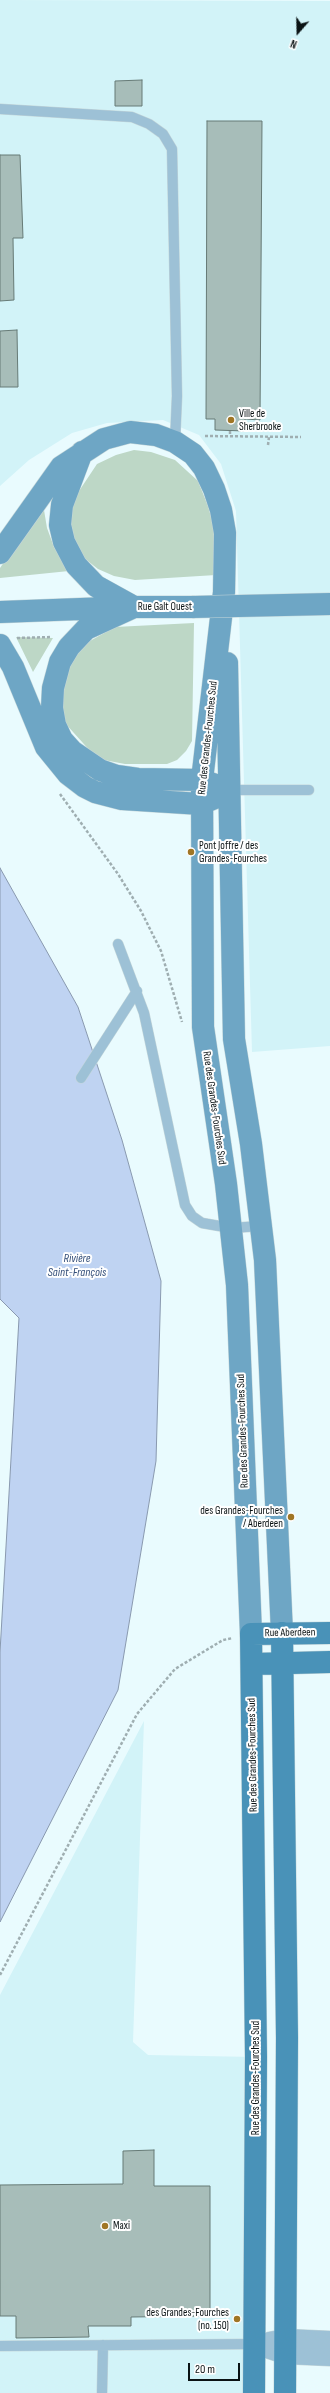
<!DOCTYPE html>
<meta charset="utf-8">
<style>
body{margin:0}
#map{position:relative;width:330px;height:2393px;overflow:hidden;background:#e9fbfe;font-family:"Sofia Sans Condensed",sans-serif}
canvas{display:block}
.north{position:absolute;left:278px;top:12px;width:40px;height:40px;-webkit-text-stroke:3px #fff;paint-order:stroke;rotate:200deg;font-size:11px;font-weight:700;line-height:16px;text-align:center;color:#0a1214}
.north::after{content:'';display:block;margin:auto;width:14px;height:18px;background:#0a1214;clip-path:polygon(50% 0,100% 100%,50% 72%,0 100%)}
.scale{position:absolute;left:188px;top:2363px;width:52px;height:18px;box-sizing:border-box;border:2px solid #0a1214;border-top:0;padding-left:5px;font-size:12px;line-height:14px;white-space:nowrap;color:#0a1214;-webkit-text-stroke:3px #fff;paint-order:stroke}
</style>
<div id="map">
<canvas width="330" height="2393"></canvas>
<div class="north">N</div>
<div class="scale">20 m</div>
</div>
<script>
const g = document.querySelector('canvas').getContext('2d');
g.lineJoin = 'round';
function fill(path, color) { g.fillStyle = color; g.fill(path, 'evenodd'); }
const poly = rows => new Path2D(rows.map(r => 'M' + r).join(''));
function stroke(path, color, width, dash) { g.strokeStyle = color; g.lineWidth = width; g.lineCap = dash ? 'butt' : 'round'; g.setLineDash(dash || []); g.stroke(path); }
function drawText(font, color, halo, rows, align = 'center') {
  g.font = font + ' "Sofia Sans Condensed",sans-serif'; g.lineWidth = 4; g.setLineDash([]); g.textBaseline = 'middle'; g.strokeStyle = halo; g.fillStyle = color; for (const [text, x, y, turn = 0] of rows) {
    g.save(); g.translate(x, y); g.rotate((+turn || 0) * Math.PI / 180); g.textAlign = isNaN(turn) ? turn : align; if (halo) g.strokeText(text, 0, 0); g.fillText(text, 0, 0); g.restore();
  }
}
fill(poly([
 [0,0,330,1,330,1046,252,1052,236,511,221,464,199,435,163,420,107,423,72,433,29,460,0,486],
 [144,1721,133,2042,148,2055,256,2057,254,2393,0,2393,0,1995]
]), '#d2f3f8');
fill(poly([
 [134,450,151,452,175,460,198,481,208,506,216,535,216,575,135,580,114,576,98,569,84,558,72,539,68,525,70,509,79,491,97,464,116,455],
 [43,504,47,528,54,547,69,571,0,578,0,568],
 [194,623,192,741,186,751,177,760,167,764,125,764,104,760,92,753,64,722,58,699,61,680,81,646,115,627],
 [16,637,53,638,33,672]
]), '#bdd7c6');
const water = poly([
 [0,868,78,1007,122,1140,161,1281,156,1461,118,1690,0,1922,0,1652,19,1318,0,1299,0,868]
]);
fill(water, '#bfd3f2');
stroke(water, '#8999af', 1);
const building = poly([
 [142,80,142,106,115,106,115,81,142,80],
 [207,121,262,121,260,420,245,419,245,431,215,430,215,419,206,419,207,121],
 [0,155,20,155,23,238,13,238,14,300,0,301,0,155],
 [17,330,18,387,0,387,0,331,17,330],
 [154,2150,154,2186,210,2186,210,2316,131,2317,131,2326,88,2326,89,2337,16,2338,16,2316,0,2316,0,2185,123,2184,123,2151,154,2150]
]);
fill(building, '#a7bdb9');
stroke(building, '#677b77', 1);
const lane = poly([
 [0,109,132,117,149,124,163,134,172,149,177,396,175,442],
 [230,790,309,790],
 [118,944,144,1013,185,1205,192,1216,202,1223,231,1228,261,1226],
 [81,1078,137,991],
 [0,2346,255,2344],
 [102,2393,103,2345]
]);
const street = poly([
 [269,2342,285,2339,330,2341],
 [255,2344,285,2354,330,2356]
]);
const secondary = poly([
 [82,452,62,505,60,525,64,542,76,565,96,586,134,607],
 [0,553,61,467,104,439,130,432,156,435,175,442,193,454,204,468,214,489,221,510,225,533,224,592,202,780,203,1027,226,1184,237,1285,251,1634],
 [134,607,86,629,69,647,60,662,53,688,52,708,55,725,62,740,72,751,100,770,117,776,138,779,202,780,216,785],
 [0,612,134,607,192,607],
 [0,645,13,667,46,747,68,774,85,787,95,792,122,799,201,804,215,798],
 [227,663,234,1039,251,1144,265,1260,282,1633]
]);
const primary = poly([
 [282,1633,287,2038,285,2393],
 [252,1664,330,1662],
 [254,2393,256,2057,251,1634,330,1633]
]);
stroke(lane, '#c5d6d9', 11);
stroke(street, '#c5d6d9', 21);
stroke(secondary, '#c5d6d9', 23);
stroke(primary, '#c5d6d9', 23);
stroke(poly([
 [230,431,230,436],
 [205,436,301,437],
 [268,445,269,437],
 [17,638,52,637],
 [60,794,118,874,141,911,161,951,182,1022],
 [0,1975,137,1714,175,1669,223,1640,233,1638]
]), '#9faeb1', 2.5, [3, 2]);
stroke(lane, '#9dc1d6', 10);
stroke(street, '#9dc1d6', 20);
stroke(secondary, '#6ea6c5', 22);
stroke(primary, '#4992b8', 22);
const secondaryBridge = poly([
 [192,607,330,604]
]);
stroke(secondaryBridge, '#c5d6d9', 23, []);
stroke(secondaryBridge, '#6ea6c5', 22);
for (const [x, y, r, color] of [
 [231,420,4,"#a07625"],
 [191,852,4,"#a07625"],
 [291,1517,4,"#a07625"],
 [105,2226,4,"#a07625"],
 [237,2319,4,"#a07625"]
]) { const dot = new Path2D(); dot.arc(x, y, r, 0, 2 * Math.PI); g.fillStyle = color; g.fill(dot); stroke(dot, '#fff', 1.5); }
drawText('11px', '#0a1214', '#fff', [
 ["Ville de",239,414],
 ["Sherbrooke",239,427],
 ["Pont Joffre / des",199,846],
 ["Grandes-Fourches",199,859],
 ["des Grandes-Fourches",283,1511,"right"],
 ["/ Aberdeen",283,1524,"right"],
 ["Maxi",113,2226],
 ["des Grandes-Fourches",229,2313,"right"],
 ["(no. 150)",229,2326,"right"]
], 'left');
drawText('11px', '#0a1214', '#fff', [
 ["Rue Galt Ouest",165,607],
 ["Rue des Grandes-Fourches Sud",208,738,-84],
 ["Rue des Grandes-Fourches Sud",214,1108,82],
 ["Rue des Grandes-Fourches Sud",243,1431,-92],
 ["Rue Aberdeen",290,1633,-1],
 ["Rue des Grandes-Fourches Sud",253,1755,-91],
 ["Rue des Grandes-Fourches Sud",256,2078,-90]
]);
drawText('italic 12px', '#324d78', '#fff', [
 ["Rivière",77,1259],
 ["Saint-François",77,1273]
]);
</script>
